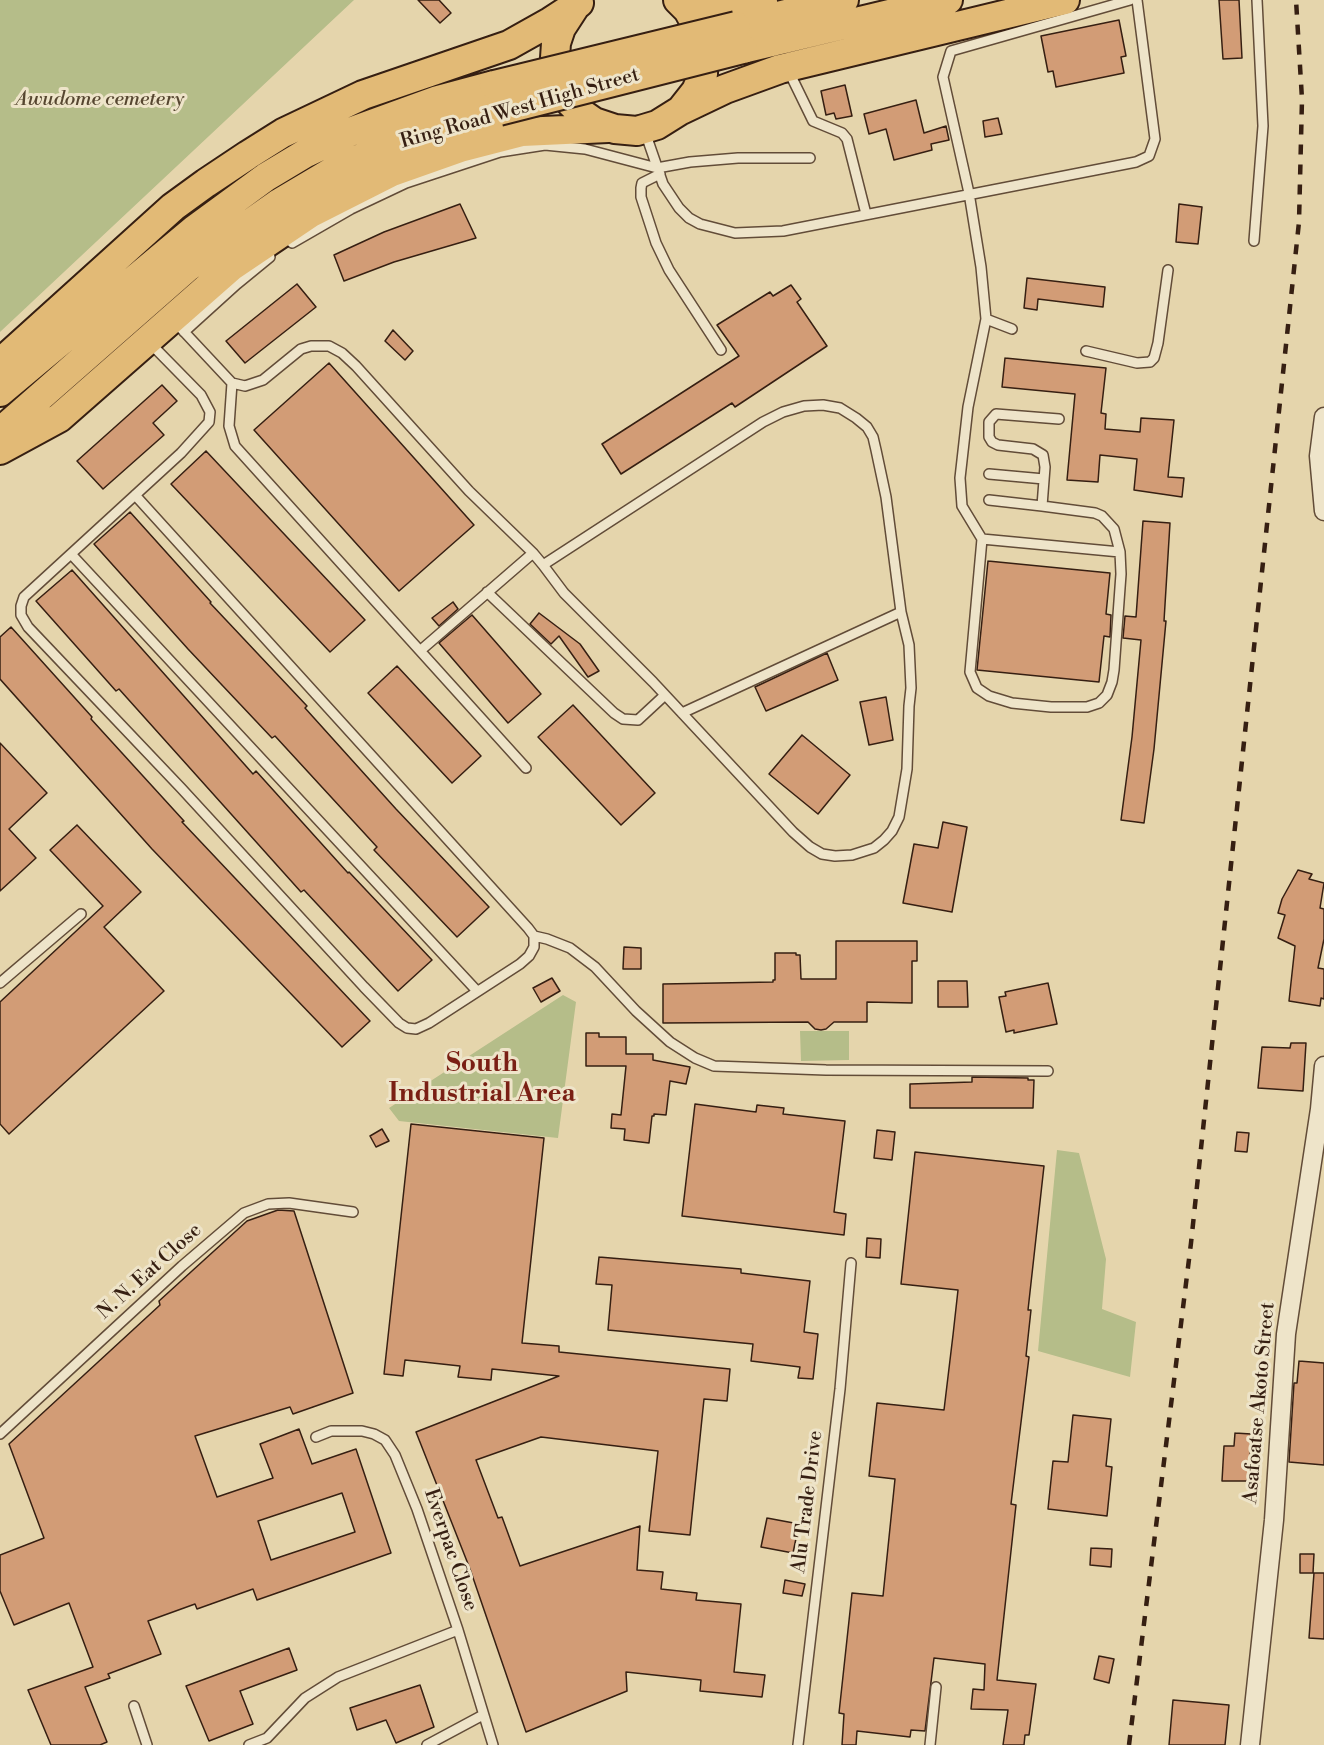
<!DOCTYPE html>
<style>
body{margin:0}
canvas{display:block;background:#e5d5ac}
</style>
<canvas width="1324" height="1745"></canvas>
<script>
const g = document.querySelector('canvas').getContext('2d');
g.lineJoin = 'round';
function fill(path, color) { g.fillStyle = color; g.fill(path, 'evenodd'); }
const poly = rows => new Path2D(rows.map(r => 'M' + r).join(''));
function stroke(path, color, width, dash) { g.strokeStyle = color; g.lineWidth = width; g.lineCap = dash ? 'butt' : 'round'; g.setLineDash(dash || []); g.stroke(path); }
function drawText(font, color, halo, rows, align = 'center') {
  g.font = font + ' "Libre Bodoni",serif'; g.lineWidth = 6; g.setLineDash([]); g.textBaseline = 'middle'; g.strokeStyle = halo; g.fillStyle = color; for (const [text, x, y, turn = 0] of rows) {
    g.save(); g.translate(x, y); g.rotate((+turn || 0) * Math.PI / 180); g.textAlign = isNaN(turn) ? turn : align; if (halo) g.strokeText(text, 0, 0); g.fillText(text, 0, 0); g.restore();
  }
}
fill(poly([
 [0,0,354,0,0,332],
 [563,995,576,1002,558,1138,399,1121,389,1108],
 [800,1031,849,1031,849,1060,801,1061],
 [1057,1150,1079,1153,1106,1259,1102,1309,1136,1322,1130,1377,1038,1351]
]), '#b5bd89');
const building = poly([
 [418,0,439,0,451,13,440,23,418,0],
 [1219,0,1239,0,1242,58,1223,59,1219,0],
 [1119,20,1126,56,1121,57,1124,73,1056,87,1053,71,1048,72,1041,36,1119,20],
 [845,85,852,116,836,119,834,113,826,115,821,91,845,85],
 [916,100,924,133,946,126,949,140,931,144,932,150,894,160,886,129,869,134,864,114,916,100],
 [998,118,1002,134,985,137,983,121,998,118],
 [460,204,476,238,394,262,344,281,334,255,384,232,460,204],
 [1179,204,1202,207,1198,244,1176,242,1179,204],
 [1027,278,1105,287,1103,307,1038,299,1037,310,1024,308,1027,278],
 [297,284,316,307,245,363,226,341,297,284],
 [791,285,801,299,797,302,827,346,735,407,732,403,621,474,602,444,739,356,717,325,770,292,773,296,791,285],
 [393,330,413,351,405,360,385,341,393,330],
 [1005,358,1106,368,1101,413,1106,414,1105,429,1140,432,1141,418,1174,420,1168,477,1184,478,1182,497,1134,490,1137,459,1100,455,1098,482,1067,480,1075,394,1002,387,1005,358],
 [329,363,474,525,399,591,254,430,329,363],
 [162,385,177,401,153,423,164,435,103,489,77,461,162,385],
 [206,451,365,620,330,652,171,484,206,451],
 [130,512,211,602,210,603,307,706,305,708,396,809,489,907,457,937,374,850,377,847,275,736,272,738,188,649,94,544,130,512],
 [1143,521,1170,523,1164,621,1166,621,1154,749,1144,823,1121,820,1132,737,1141,640,1123,638,1125,616,1136,617,1143,521],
 [988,561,1110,573,1106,614,1111,615,1110,637,1104,636,1099,682,977,670,988,561],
 [72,570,253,774,256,771,348,873,349,872,432,960,398,991,304,890,301,892,119,689,116,691,36,601,72,570],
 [453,602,458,609,439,626,432,618,453,602],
 [539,613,580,644,599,671,588,677,559,636,551,644,530,624,539,613],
 [472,615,541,694,508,723,439,643,472,615],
 [11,627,92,717,91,719,184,821,182,822,370,1021,342,1047,152,849,0,679,0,637,11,627],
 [827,653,838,680,766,711,755,687,827,653],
 [397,666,481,756,452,783,368,693,397,666],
 [886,697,893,740,869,745,860,702,886,697],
 [573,705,655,793,621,825,538,737,573,705],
 [802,735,850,775,818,814,769,774,802,735],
 [0,743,47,793,9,829,36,858,0,891,0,743],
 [943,822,967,827,952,912,903,903,914,844,938,848,943,822],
 [77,825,141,892,104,927,164,991,9,1134,0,1124,0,1002,103,906,50,850,77,825],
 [1298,870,1312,874,1309,879,1324,883,1320,908,1324,909,1324,939,1318,968,1324,969,1324,999,1321,998,1320,1006,1289,1001,1295,946,1278,938,1285,915,1278,913,1282,899,1298,870],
 [836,941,917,941,917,961,912,961,912,1003,867,1002,867,1022,834,1022,826,1029,821,1030,815,1029,808,1022,663,1023,663,984,773,982,773,980,775,980,775,953,796,953,796,955,800,955,801,979,836,979,836,941],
 [624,947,641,948,641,969,623,969,624,947],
 [552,978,560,991,541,1002,533,988,552,978],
 [938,981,967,981,968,1007,938,1007,938,981],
 [1048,983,1057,1024,1014,1033,1014,1030,1006,1032,999,997,1006,996,1005,992,1048,983],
 [586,1033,599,1033,599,1037,626,1037,626,1054,653,1054,653,1060,690,1067,686,1084,670,1081,666,1115,654,1114,654,1116,652,1116,649,1143,624,1140,625,1129,611,1128,612,1114,621,1115,626,1066,586,1066,586,1033],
 [1291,1043,1306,1043,1303,1091,1258,1088,1262,1047,1290,1048,1291,1043],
 [972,1077,1028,1078,1028,1080,1034,1080,1033,1108,910,1108,910,1084,972,1082,972,1077],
 [695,1104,756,1112,757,1105,784,1108,783,1114,845,1121,834,1212,846,1214,844,1235,682,1216,695,1104],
 [411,1124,544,1138,522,1343,559,1346,559,1352,730,1369,727,1401,704,1399,690,1535,649,1531,658,1451,541,1437,476,1460,498,1518,502,1517,520,1566,640,1526,637,1570,663,1572,661,1589,697,1593,696,1600,741,1604,734,1672,765,1675,762,1697,700,1691,701,1680,626,1672,627,1691,526,1732,470,1569,416,1432,559,1376,492,1369,491,1380,458,1377,460,1366,405,1360,403,1376,384,1374,411,1124],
 [382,1129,389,1141,376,1147,370,1136,382,1129],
 [877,1130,895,1132,892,1160,874,1158,877,1130],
 [1237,1132,1249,1133,1247,1152,1235,1151,1237,1132],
 [915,1152,1044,1166,1028,1310,1031,1310,1026,1356,1029,1357,1011,1504,1016,1505,997,1680,1036,1684,1029,1735,1025,1735,1024,1745,1003,1745,1008,1710,971,1709,973,1689,984,1690,985,1664,934,1658,925,1731,911,1730,910,1737,857,1731,856,1745,842,1745,844,1714,839,1713,852,1593,883,1596,895,1479,869,1476,877,1403,944,1410,953,1335,958,1290,901,1284,915,1152],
 [278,1210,294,1211,353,1393,293,1414,290,1407,195,1436,217,1497,273,1478,260,1444,299,1429,312,1464,356,1449,391,1553,257,1600,253,1589,197,1609,195,1604,148,1621,161,1654,108,1674,110,1678,85,1687,107,1742,100,1745,51,1745,28,1690,93,1667,69,1603,14,1625,0,1591,0,1555,44,1538,9,1444,160,1305,159,1301,247,1221,278,1210],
 [342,1493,355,1532,271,1560,258,1521,342,1493],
 [867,1238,881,1239,880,1258,866,1257,867,1238],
 [599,1257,741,1269,741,1273,810,1281,804,1332,818,1334,813,1379,798,1378,800,1367,751,1361,753,1344,608,1330,612,1285,596,1284,599,1257],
 [1299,1361,1324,1363,1324,1465,1289,1462,1294,1383,1297,1383,1299,1361],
 [1073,1415,1111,1419,1106,1466,1112,1467,1107,1516,1048,1509,1053,1461,1068,1462,1073,1415],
 [1235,1433,1251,1434,1249,1481,1222,1481,1224,1446,1234,1446,1235,1433],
 [767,1518,799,1524,793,1553,761,1547,767,1518],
 [1091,1548,1112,1549,1111,1567,1090,1565,1091,1548],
 [1300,1554,1314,1554,1313,1573,1300,1573,1300,1554],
 [1314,1573,1324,1573,1324,1639,1309,1638,1314,1573],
 [785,1580,805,1584,802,1596,783,1593,785,1580],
 [289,1648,297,1670,240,1691,253,1724,209,1741,186,1686,289,1648],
 [1099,1656,1114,1659,1109,1683,1094,1679,1099,1656],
 [420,1685,434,1727,396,1743,386,1720,357,1730,350,1708,420,1685],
 [1173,1700,1229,1705,1225,1745,1169,1745,1173,1700]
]);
fill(building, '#d29c76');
stroke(building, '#361f12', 1.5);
const service = poly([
 [793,80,813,121,842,133,847,139,866,214],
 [645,132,663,184,679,208,689,218,700,224,735,233,783,231,1136,162,1149,156,1155,139,1137,0],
 [660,174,642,183,641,188,641,197,656,243,669,270,721,350],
 [1254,241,1263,126,1257,0],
 [292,243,351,209,406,183,500,152,545,145,585,149,657,168,690,162,738,158,810,158],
 [986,319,1012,329],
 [174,321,232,383,245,386,263,380,301,349,311,346,329,346,342,353,356,366,469,491,533,553,543,565,564,593,653,682,793,832,810,847,822,854,835,856,852,855,874,848,884,840,892,831,899,817,907,769,909,706,911,688,909,645,901,612,886,497,876,450,873,437,867,427,856,418,840,408,823,405,804,406,783,412,763,422,543,565],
 [184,332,237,284,270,257],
 [1086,351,1137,363,1150,362,1154,358,1158,343,1168,270],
 [232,383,229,426,235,446,526,768],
 [989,474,1044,479],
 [135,495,528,928,534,936,534,947,529,956,520,964,429,1023,416,1029,407,1028,399,1023,364,987,181,788,28,627,21,615,21,606,24,597,181,453,209,422,210,412,201,395,150,343],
 [989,500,1042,506],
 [982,539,970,672,977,688,989,696,1012,703,1051,707,1087,707,1099,703,1107,695,1112,682,1114,670,1121,574,1120,552,1114,529,1102,516,1095,513,1042,506,1045,467,1043,455,1033,449,998,445,992,442,989,437,989,422,996,414,1059,419],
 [1120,552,982,539,962,506,960,478,968,407,986,319,981,267,969,193,943,77,951,51,1130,0],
 [71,554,477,991],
 [487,592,614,713,623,719,638,720,665,695],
 [421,650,533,553],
 [682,713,901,612],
 [534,936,547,939,570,948,595,967,636,1011,670,1042,695,1058,714,1066,826,1070,1048,1071],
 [0,983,81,914],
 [0,1434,182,1266,244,1213,268,1204,289,1203,353,1212],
 [316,1437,331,1431,362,1431,374,1434,385,1440,395,1455,417,1509,458,1630,493,1745],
 [134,1706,147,1745],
 [249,1745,267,1738,305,1698,338,1677,458,1630],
 [427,1745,483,1715],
 [798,1745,840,1389,851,1263],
 [930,1745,936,1687]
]);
const minor = poly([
 [1324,417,1319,456,1324,511],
 [1250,1745,1274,1520,1286,1334,1320,1109,1324,1066]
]);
const primary = poly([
 [574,8,561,28,556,43,555,58,557,74,562,88,570,102,581,113,594,122,615,129,637,131,657,125,681,110,696,91,703,74,704,47,701,34,688,10,678,0],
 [688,10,709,12,763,2],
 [736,26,844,0],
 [743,49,948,0],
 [681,110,725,89,780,69,1065,0],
 [0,363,173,207,206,183,248,155,283,133,363,95,509,45,550,22,579,3],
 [0,392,195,229,266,177,306,153,350,132,438,100,494,85],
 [0,432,188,267,279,203,338,168,370,154,434,129,499,111],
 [0,450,59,418,231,267,311,213,392,172,460,148,522,132,608,128]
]);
stroke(service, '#624c38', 12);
stroke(minor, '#624c38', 21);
stroke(primary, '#361f12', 32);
stroke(service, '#eee4c9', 9);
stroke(minor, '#eee4c9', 18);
stroke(primary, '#e2ba76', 28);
stroke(poly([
 [1129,1745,1191,1243,1299,222,1302,99,1296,0]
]), '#361f12', 4.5, [10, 10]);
const primaryBridge = poly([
 [494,85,736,26],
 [499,111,743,49]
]);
stroke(primaryBridge, '#361f12', 32, []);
stroke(primaryBridge, '#e2ba76', 28);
drawText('italic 20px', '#564630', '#eee4c9', [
 ["Awudome cemetery",100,100]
]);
drawText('20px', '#361f12', '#eee4c9', [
 ["Ring Road West High Street",520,109,-16],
 ["N. N. Eat Close",150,1272,-42],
 ["Asafoatse Akoto Street",1260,1403,-85],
 ["Alu Trade Drive",808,1502,-83],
 ["Everpac Close",450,1550,71]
]);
drawText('bold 26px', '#7a1f14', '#eee4c9', [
 ["South",482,1065],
 ["Industrial Area",482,1095]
]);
</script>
